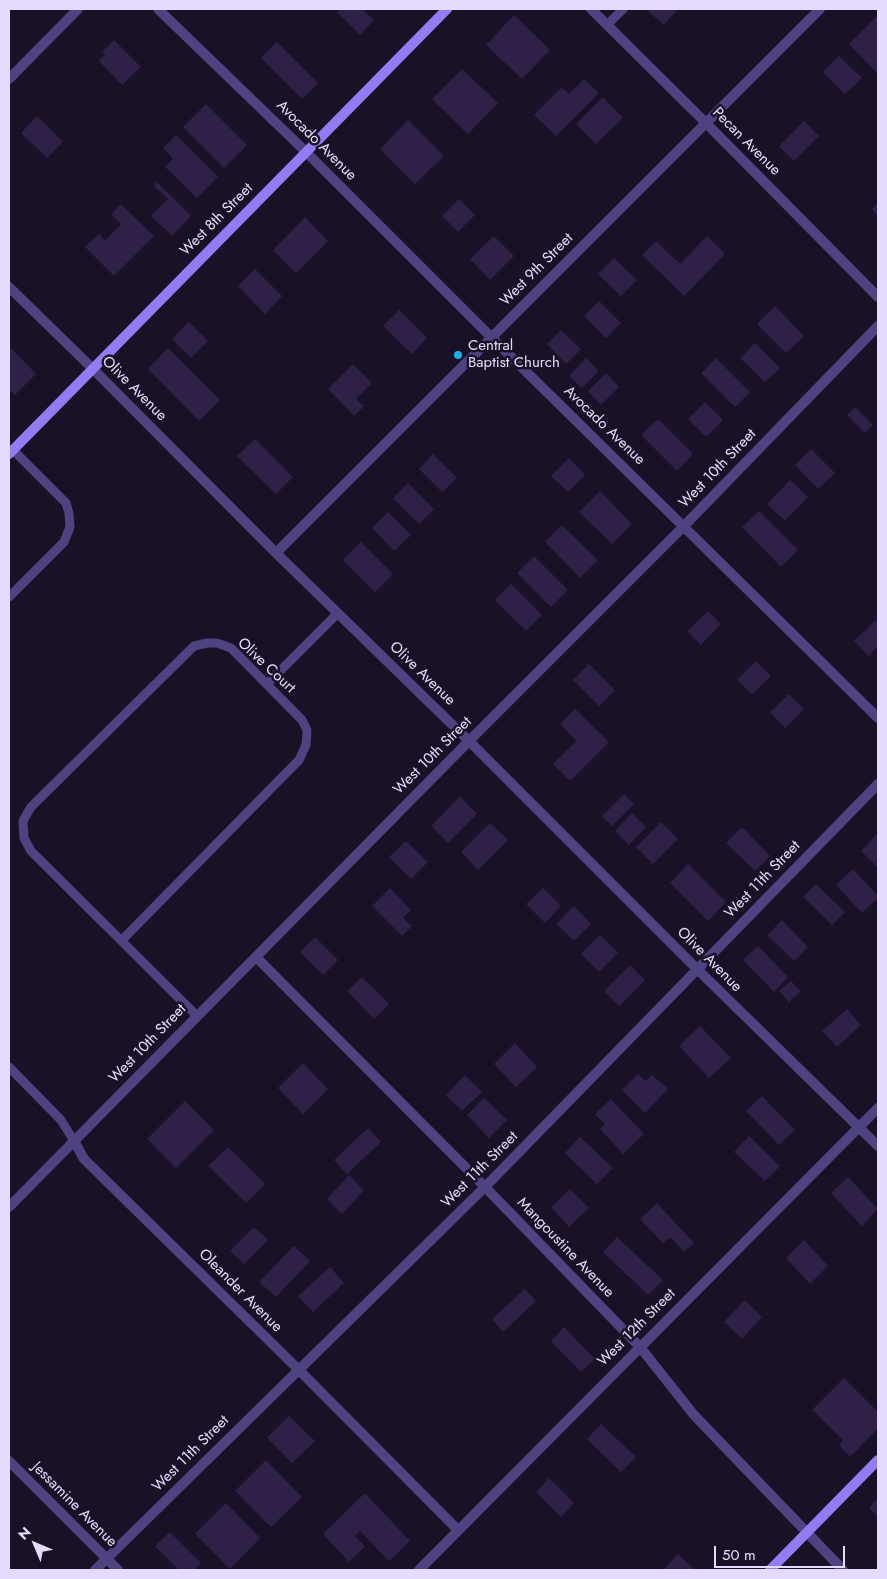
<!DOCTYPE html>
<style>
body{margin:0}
#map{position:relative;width:887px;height:1579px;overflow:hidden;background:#191227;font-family:Jost,sans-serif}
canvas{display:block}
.frame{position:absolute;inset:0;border:10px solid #e5dbfc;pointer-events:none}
.north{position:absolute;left:10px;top:1519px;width:50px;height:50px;-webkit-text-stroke:4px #191227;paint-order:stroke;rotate:315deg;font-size:14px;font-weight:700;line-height:20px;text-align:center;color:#e5dbfc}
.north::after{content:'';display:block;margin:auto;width:18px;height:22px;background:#e5dbfc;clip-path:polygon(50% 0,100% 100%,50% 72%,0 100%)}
.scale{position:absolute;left:714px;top:1546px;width:131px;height:22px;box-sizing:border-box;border:2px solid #e5dbfc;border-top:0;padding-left:6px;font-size:15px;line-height:18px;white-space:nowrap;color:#e5dbfc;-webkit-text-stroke:4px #191227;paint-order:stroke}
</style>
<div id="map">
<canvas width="887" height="1579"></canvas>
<div class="frame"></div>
<div class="north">N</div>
<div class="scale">50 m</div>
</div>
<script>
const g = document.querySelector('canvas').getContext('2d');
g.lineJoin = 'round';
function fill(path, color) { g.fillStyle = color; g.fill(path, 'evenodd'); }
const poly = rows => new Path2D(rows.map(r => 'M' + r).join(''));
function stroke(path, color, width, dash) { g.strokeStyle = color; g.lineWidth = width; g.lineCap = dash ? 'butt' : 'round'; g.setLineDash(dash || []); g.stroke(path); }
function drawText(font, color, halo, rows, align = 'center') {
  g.font = font + ' Jost,sans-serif'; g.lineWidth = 5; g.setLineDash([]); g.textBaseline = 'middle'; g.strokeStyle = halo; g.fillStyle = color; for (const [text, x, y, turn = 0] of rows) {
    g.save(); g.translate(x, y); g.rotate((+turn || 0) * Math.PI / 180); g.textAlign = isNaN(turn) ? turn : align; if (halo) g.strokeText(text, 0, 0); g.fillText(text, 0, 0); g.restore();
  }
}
fill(poly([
 [341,9,362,9,374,20,360,35,337,12],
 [651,9,678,9,664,25,648,11],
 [514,15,550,50,522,79,486,45],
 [877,16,878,17,878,74,849,44],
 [114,40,141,67,122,85,99,61,105,54,102,52],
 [277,42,318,83,302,99,261,58],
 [839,56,862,78,845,94,823,72],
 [462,69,498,103,468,134,432,99],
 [584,79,599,93,556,136,534,115,562,87,569,94],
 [603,97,623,118,596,144,576,124],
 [206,104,247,145,224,168,183,127],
 [37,116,63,142,47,158,21,133],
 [408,120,444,156,415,184,380,149],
 [804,121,819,136,794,161,779,146],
 [176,135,218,177,197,198,165,167,173,159,163,148],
 [157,182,191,216,172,236,151,216,168,199,154,186],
 [459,199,475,215,458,232,442,216],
 [878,202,878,216,872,209],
 [121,204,154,236,114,276,85,247,99,234,105,241,121,224,111,214],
 [305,217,328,241,296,273,273,250],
 [494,236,514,256,490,280,470,259],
 [707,236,725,254,684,296,642,255,656,241,680,264],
 [614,258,637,280,621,296,598,274],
 [255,269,282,296,265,314,238,286],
 [599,301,621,323,606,338,584,316],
 [775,306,804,336,786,353,757,324],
 [399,310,427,338,412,354,383,326],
 [189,322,208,341,191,358,172,339],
 [561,330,581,349,566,364,547,344],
 [755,343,780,368,765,382,740,358],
 [9,346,36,374,15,395,9,389],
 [168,348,220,400,199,421,148,369],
 [586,358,599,371,582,388,569,376],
 [716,358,750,392,735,407,701,373],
 [353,364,372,383,356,399,364,406,354,416,328,389],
 [606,373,619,387,601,405,588,391],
 [705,402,723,420,706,437,688,419],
 [855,407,873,425,865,433,847,415],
 [658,419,693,454,677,471,641,435],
 [255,439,293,477,276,494,237,456],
 [811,449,835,473,818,489,795,465],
 [433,454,457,478,442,492,419,469],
 [569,458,585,475,568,492,551,476],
 [790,480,808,497,785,521,767,504],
 [408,483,434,509,419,524,393,498],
 [600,491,632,524,612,544,579,512],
 [759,511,798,550,781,567,742,527],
 [388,512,411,535,394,551,372,528],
 [562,525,598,560,580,578,545,542],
 [361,542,393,574,375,592,343,560],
 [534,556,568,590,551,607,517,573],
 [511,584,542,615,526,631,495,600],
 [708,611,721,624,701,645,687,631],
 [878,618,878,646,869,656,854,641],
 [756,661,771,676,752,694,737,680],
 [589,664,615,690,599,706,573,680],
 [789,694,804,709,785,728,770,712],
 [575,709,609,742,570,781,553,764,576,741,560,724],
 [624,794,634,804,612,826,602,816],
 [460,796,477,814,448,843,431,826],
 [632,813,646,827,629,845,615,831],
 [661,822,678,839,653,864,636,847],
 [490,823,508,840,478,870,461,852],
 [742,827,770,856,755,871,726,843],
 [876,835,878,837,878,868,861,851],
 [406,841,428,862,411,879,389,857],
 [688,864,726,902,708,921,670,883],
 [853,869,878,896,878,898,862,913,836,885],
 [816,884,845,912,832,925,803,897],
 [390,888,411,910,403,918,412,926,402,936,372,906],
 [543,888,561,906,545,923,526,904],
 [574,906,591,924,574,941,556,924],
 [782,920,808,947,794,961,767,935],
 [600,935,618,953,599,972,581,954],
 [315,937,338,960,323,975,300,952],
 [758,946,788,977,774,992,743,960],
 [630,965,645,980,619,1006,604,991],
 [362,977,389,1004,374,1019,347,991],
 [791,981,801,991,789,1002,779,991],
 [847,1009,861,1025,837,1047,822,1031],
 [700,1026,731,1058,709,1078,679,1046],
 [515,1043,537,1067,516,1087,494,1064],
 [303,1063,328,1089,303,1114,278,1088],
 [638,1074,646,1081,652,1075,668,1089,645,1113,622,1090],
 [465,1075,482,1092,462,1111,446,1095],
 [762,1096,795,1130,779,1145,746,1111],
 [484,1098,507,1120,489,1138,467,1115],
 [611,1099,644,1134,623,1154,600,1129,605,1124,595,1114],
 [185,1101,214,1130,176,1168,147,1139],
 [368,1128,381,1142,347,1174,334,1160],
 [749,1136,780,1166,765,1181,734,1152],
 [580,1137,613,1168,597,1184,565,1153],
 [228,1147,265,1184,246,1203,208,1166],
 [349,1175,364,1190,342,1214,327,1199],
 [848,1177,878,1209,862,1226,831,1193],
 [570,1189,589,1208,569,1227,551,1207],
 [657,1203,694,1243,684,1252,670,1237,663,1243,640,1219],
 [254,1227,268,1240,244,1264,230,1251],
 [617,1237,663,1280,648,1295,603,1252],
 [804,1240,828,1266,810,1284,786,1258],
 [294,1246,310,1261,276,1297,259,1282],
 [330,1267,344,1283,313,1312,298,1296],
 [525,1289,536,1301,503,1332,492,1319],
 [745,1300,762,1317,742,1339,724,1322],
 [564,1327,595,1359,581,1372,551,1341],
 [844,1378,878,1412,878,1428,850,1457,839,1445,843,1440,812,1410],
 [289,1416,315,1441,292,1463,267,1438],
 [601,1424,636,1457,621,1472,587,1439],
 [266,1460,302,1497,271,1527,235,1491],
 [549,1478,574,1503,561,1517,536,1492],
 [365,1493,410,1541,389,1561,360,1531,355,1536,365,1546,349,1562,323,1534],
 [878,1498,878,1517,869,1508],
 [226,1503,260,1538,230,1569,195,1534],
 [170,1532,201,1563,194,1570,179,1570,155,1546],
 [678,1554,695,1570,663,1570]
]), '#2e2046');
stroke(poly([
 [607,25,623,9],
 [9,597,64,542,70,527,69,513,66,503,13,450],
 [267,684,338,613],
 [122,940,299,760,306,745,307,730,302,720,231,648,217,643,207,643,194,646,31,807,23,821,24,838,31,851,197,1016],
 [9,1067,61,1120,74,1141]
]), '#4f4281', 9);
stroke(poly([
 [158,9,305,151,491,337,878,718],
 [591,9,705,122,878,297],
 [9,79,78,9],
 [9,287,92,368,276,553,469,741,697,969,878,1146],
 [276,553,820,9],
 [256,957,485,1187,640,1347,694,1415,843,1570],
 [74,1141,84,1159,298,1369,458,1530],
 [9,1207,469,741,684,526,878,326],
 [9,1461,118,1570],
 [95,1570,485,1187,878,784],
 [419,1570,878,1108]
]), '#4f4281', 10);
stroke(poly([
 [9,454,447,9],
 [770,1570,878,1460]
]), '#937bf3', 10);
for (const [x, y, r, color] of [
 [458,355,5,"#19b0e9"]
]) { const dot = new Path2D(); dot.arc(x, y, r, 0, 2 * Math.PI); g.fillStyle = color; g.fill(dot); stroke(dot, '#191227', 2); }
drawText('15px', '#e5dbfc', '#191227', [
 ["Avocado Avenue",316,141,45],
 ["Pecan Avenue",746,142,45],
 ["West 8th Street",217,220,-45],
 ["West 9th Street",537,270,-45],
 ["Olive Avenue",134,389,45],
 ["Avocado Avenue",604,426,44],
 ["West 10th Street",718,469,-46],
 ["Olive Court",266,666,43],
 ["Olive Avenue",422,674,44],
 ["West 10th Street",433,756,-45],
 ["West 11th Street",763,880,-46],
 ["Olive Avenue",709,960,45],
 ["West 10th Street",148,1044,-46],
 ["West 11th Street",480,1170,-45],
 ["Mangoustine Avenue",565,1248,46],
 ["Oleander Avenue",240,1291,45],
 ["West 12th Street",637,1328,-45],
 ["West 11th Street",191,1454,-45],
 ["Jessamine Avenue",74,1505,45]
]);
drawText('15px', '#e5dbfc', '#191227', [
 ["Central",468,346],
 ["Baptist Church",468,363]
], 'left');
</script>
